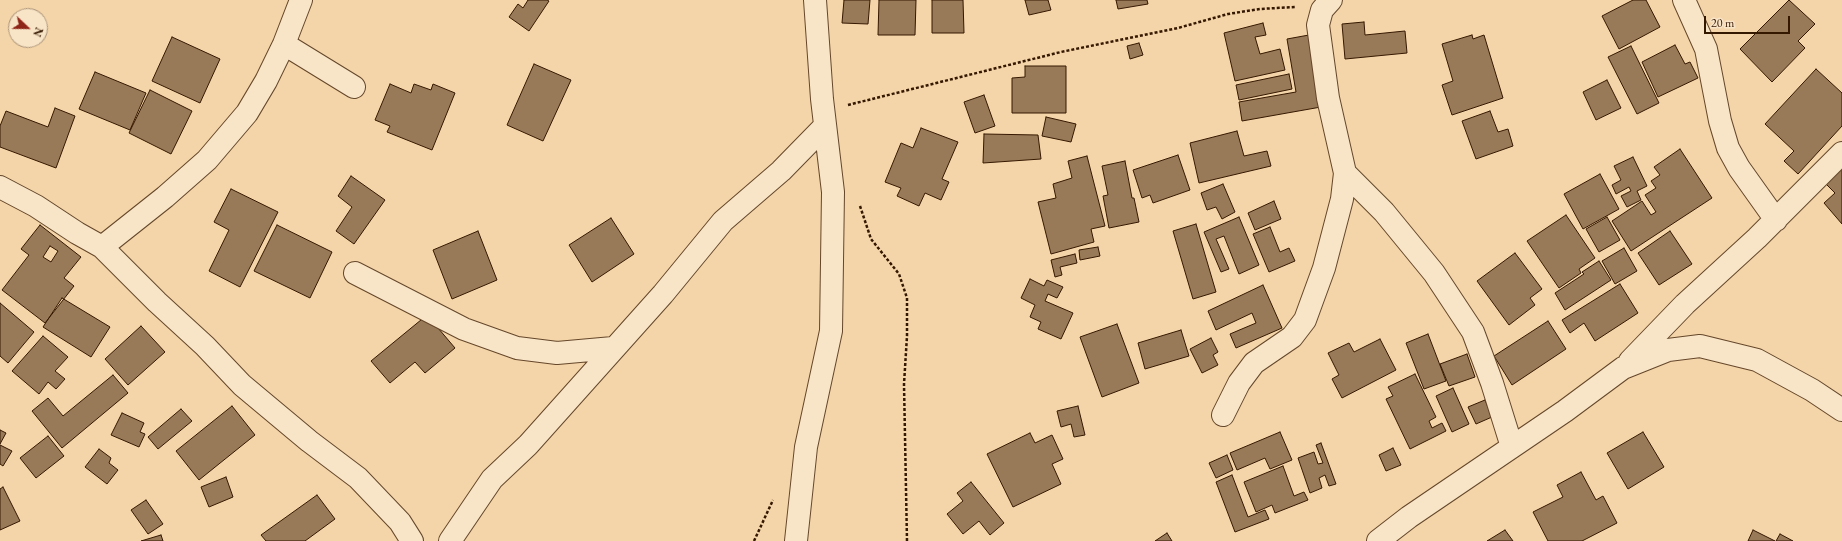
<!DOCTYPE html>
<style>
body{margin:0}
#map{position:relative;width:1842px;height:541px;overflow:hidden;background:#f4d5a9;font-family:"EB Garamond",serif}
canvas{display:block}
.north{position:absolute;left:8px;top:8px;width:40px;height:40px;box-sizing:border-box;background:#f8e4c7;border:1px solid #aa9277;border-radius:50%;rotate:112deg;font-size:11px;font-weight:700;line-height:16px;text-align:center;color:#351800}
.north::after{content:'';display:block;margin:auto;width:14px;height:18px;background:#8f2418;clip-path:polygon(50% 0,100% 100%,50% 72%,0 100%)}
.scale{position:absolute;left:1704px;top:16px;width:86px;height:18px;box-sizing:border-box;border:2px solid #351800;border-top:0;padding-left:5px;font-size:12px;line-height:14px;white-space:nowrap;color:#351800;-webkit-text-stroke:3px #f8e4c7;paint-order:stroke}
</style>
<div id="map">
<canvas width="1842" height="541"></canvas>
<div class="north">N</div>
<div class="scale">20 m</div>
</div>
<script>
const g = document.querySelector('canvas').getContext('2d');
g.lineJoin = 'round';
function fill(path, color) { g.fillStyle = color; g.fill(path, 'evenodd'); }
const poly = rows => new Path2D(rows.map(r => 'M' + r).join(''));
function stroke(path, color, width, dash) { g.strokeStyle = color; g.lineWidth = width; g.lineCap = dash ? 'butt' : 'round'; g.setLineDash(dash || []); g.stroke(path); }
const building = poly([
 [528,0,547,0,549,1,529,31,509,17,518,4,523,8,528,0],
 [844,0,870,0,868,24,842,23,844,0],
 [879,0,916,0,915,35,878,35,879,0],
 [932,0,963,0,964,33,932,33,932,0],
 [1025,0,1048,0,1051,10,1029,15,1025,0],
 [1116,0,1147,0,1148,4,1118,9,1116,0],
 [1633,0,1646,0,1660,27,1619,49,1602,16,1633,0],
 [1789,0,1815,24,1798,41,1805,48,1772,82,1740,49,1789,0],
 [1364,22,1365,35,1405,31,1407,53,1345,59,1342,24,1364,22],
 [1263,23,1266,35,1255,37,1260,54,1280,49,1285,70,1235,81,1224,33,1263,23],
 [1309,35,1321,107,1242,121,1239,102,1296,92,1287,39,1309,35],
 [1472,35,1473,39,1484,35,1503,98,1452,115,1442,85,1453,81,1442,44,1472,35],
 [172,37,220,59,200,103,152,81,172,37],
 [1139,43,1143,55,1130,59,1127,46,1139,43],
 [1675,45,1685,64,1690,62,1698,78,1658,97,1642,62,1675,45],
 [1631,46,1659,103,1637,114,1608,57,1631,46],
 [534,64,571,80,543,141,507,125,534,64],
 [1025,66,1066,66,1066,113,1012,113,1012,78,1025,77,1025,66],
 [1816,69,1842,93,1842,126,1798,174,1784,161,1794,151,1765,124,1816,69],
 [95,72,146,93,130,130,79,109,95,72],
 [1289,74,1292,89,1239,100,1236,85,1289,74],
 [1607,80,1621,108,1596,120,1583,92,1607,80],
 [390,84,411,93,414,84,431,90,433,84,455,93,432,150,387,132,390,126,375,120,390,84],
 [150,90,192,111,171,154,129,133,150,90],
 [984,95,995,126,975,133,964,102,984,95],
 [55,108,75,116,56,168,0,147,0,126,6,111,48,127,55,108],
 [1490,111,1498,132,1508,129,1513,146,1476,159,1462,121,1490,111],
 [1046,117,1076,124,1071,142,1042,136,1046,117],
 [921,128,958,142,942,179,949,182,941,200,925,193,919,206,897,196,901,188,885,182,901,143,913,148,921,128],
 [1237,131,1244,156,1267,151,1271,166,1199,183,1190,143,1237,131],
 [984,134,1038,135,1041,159,983,163,984,134],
 [1680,149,1712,198,1631,251,1612,221,1642,201,1651,215,1656,212,1645,195,1656,188,1651,181,1660,175,1654,167,1680,149],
 [1178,155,1190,190,1153,203,1150,195,1142,198,1133,170,1178,155],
 [1087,156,1105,226,1091,229,1094,242,1051,254,1038,202,1056,198,1053,184,1072,178,1068,161,1087,156],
 [1633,157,1647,186,1637,191,1641,200,1627,207,1621,196,1631,191,1629,187,1616,194,1612,185,1621,180,1614,166,1633,157],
 [1125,161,1132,198,1134,198,1139,222,1109,228,1103,196,1108,195,1102,166,1125,161],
 [1842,167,1842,224,1824,203,1835,193,1825,183,1842,167],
 [1600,174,1619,209,1583,229,1564,194,1600,174],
 [351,176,385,200,354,244,336,231,352,207,338,196,351,176],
 [1223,184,1235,212,1222,219,1216,207,1207,210,1201,193,1223,184],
 [231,189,278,212,240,287,209,271,229,230,214,222,231,189],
 [1274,201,1281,219,1255,230,1248,213,1274,201],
 [1566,215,1595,258,1579,269,1581,273,1559,288,1527,241,1566,215],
 [1239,217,1259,265,1239,274,1224,236,1216,239,1229,269,1221,272,1204,232,1239,217],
 [1607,217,1620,240,1599,252,1586,229,1607,217],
 [611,218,634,254,592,282,569,245,611,218],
 [1196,224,1216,292,1193,299,1173,231,1196,224],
 [40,225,81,257,64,278,74,286,45,323,2,290,29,255,21,249,40,225],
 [50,246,58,251,51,262,43,257,50,246],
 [277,225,332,252,310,298,254,271,277,225],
 [1270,227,1280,252,1289,248,1295,261,1269,272,1253,234,1270,227],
 [478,231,497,280,452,299,433,250,478,231],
 [1670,231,1692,264,1659,285,1638,253,1670,231],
 [1098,247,1100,256,1080,260,1079,250,1098,247],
 [1624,248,1637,271,1615,284,1602,261,1624,248],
 [1515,253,1542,289,1530,298,1535,305,1509,325,1477,281,1515,253],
 [1075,254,1077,263,1060,267,1062,275,1055,277,1051,260,1075,254],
 [1599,261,1611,280,1565,310,1555,293,1584,274,1582,272,1599,261],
 [1030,279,1044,286,1047,280,1063,287,1057,298,1048,294,1045,301,1073,313,1061,339,1038,329,1041,322,1030,317,1035,305,1021,298,1030,279],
 [1620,284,1638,313,1595,341,1584,323,1570,333,1562,320,1620,284],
 [1263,285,1282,328,1236,348,1230,334,1256,323,1252,313,1216,330,1208,311,1263,285],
 [62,298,110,327,91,357,43,327,62,298],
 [0,303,34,332,8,363,0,356,0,303],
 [427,315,455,348,425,373,415,362,390,383,371,361,427,315],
 [1548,321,1566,349,1512,385,1494,356,1548,321],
 [1117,324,1139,383,1102,397,1080,337,1117,324],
 [141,326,165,352,128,385,105,359,141,326],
 [1181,330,1189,356,1145,369,1138,343,1181,330],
 [1428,334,1446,381,1424,389,1406,343,1428,334],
 [43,336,68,357,55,371,65,379,56,389,48,382,39,394,12,371,43,336],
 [1211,338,1218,352,1213,355,1218,365,1202,373,1190,349,1211,338],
 [1380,339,1396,370,1342,398,1332,379,1339,375,1328,353,1349,343,1354,352,1380,339],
 [1467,354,1475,377,1449,386,1440,364,1467,354],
 [1415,374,1436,417,1429,421,1432,428,1442,423,1446,431,1410,449,1386,399,1393,396,1388,387,1415,374],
 [113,375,128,393,62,448,32,411,48,398,63,416,113,375],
 [1453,388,1469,424,1452,432,1436,396,1453,388],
 [1485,400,1492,417,1476,424,1468,407,1485,400],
 [232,406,255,435,199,480,176,451,232,406],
 [1078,406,1085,435,1074,437,1071,424,1061,427,1057,411,1078,406],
 [181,409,192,421,158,449,148,437,181,409],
 [122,413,144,423,140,432,145,434,139,447,111,435,122,413],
 [0,430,6,433,0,444,0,430],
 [1280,432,1292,460,1270,469,1265,458,1237,470,1230,453,1280,432],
 [1643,432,1664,467,1628,489,1607,453,1643,432],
 [1030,433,1035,443,1052,435,1063,459,1052,464,1061,484,1013,507,987,454,1030,433],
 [48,436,64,456,36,478,20,458,48,436],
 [1321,443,1336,484,1329,486,1325,475,1319,478,1322,488,1310,493,1298,458,1314,452,1318,464,1323,463,1316,445,1321,443],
 [0,445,12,451,3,466,0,464,0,445],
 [1393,448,1401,465,1386,471,1379,455,1393,448],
 [99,449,111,458,109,463,118,470,107,484,85,467,99,449],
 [1227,455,1233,470,1216,478,1209,463,1227,455],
 [1283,466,1294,496,1304,492,1308,500,1275,513,1272,505,1256,512,1244,482,1283,466],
 [1581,472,1596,500,1603,496,1617,523,1582,541,1548,541,1533,512,1563,497,1557,485,1581,472],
 [1232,475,1248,517,1265,510,1269,519,1235,532,1216,482,1232,475],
 [226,477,233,497,209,507,201,487,226,477],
 [971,482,1004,523,990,535,979,521,963,534,947,514,963,501,957,493,971,482],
 [3,487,20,521,0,530,0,489,3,487],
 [317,495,335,519,305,541,266,541,261,535,317,495],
 [146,500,163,524,148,534,131,510,146,500],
 [1505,530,1513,541,1487,541,1505,530],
 [1753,530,1775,541,1748,541,1753,530],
 [1167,533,1172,541,1155,541,1167,533],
 [1780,534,1793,541,1776,541,1780,534],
 [161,535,163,541,141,541,161,535]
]);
fill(building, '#987a58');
stroke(building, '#351800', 1);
const street = poly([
 [1684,0,1706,49,1720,121,1728,148,1739,168,1776,220],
 [284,44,354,87],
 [1345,173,1384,212,1434,273,1473,332,1492,383,1512,447],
 [0,187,36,206,77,233,102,247,157,302,205,346,242,385,309,441,358,478,400,522,412,541],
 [102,247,165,197,207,160,247,113,266,81,284,44,301,0],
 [355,273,464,329,517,348,557,353,613,348],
 [1630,361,1685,304,1757,238,1842,153],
 [1223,415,1239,383,1254,363,1292,337,1305,320,1324,268,1342,199,1345,173,1328,98,1318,25,1322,10,1331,0],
 [450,541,492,479,528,445,663,294,723,221,781,171,825,126],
 [796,541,806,447,831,331,833,192,822,99,815,0],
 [1378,541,1409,517,1565,411,1623,368,1668,350,1700,346,1757,360,1812,390,1842,410]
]);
stroke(street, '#65472a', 24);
stroke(poly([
 [848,105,1061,52,1178,28,1228,14,1260,9,1295,7],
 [860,206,871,239,899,274,907,298,907,336,904,384,907,541],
 [754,541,773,500]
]), '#351800', 2.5, [3, 2]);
stroke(street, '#f8e4c7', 22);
</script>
